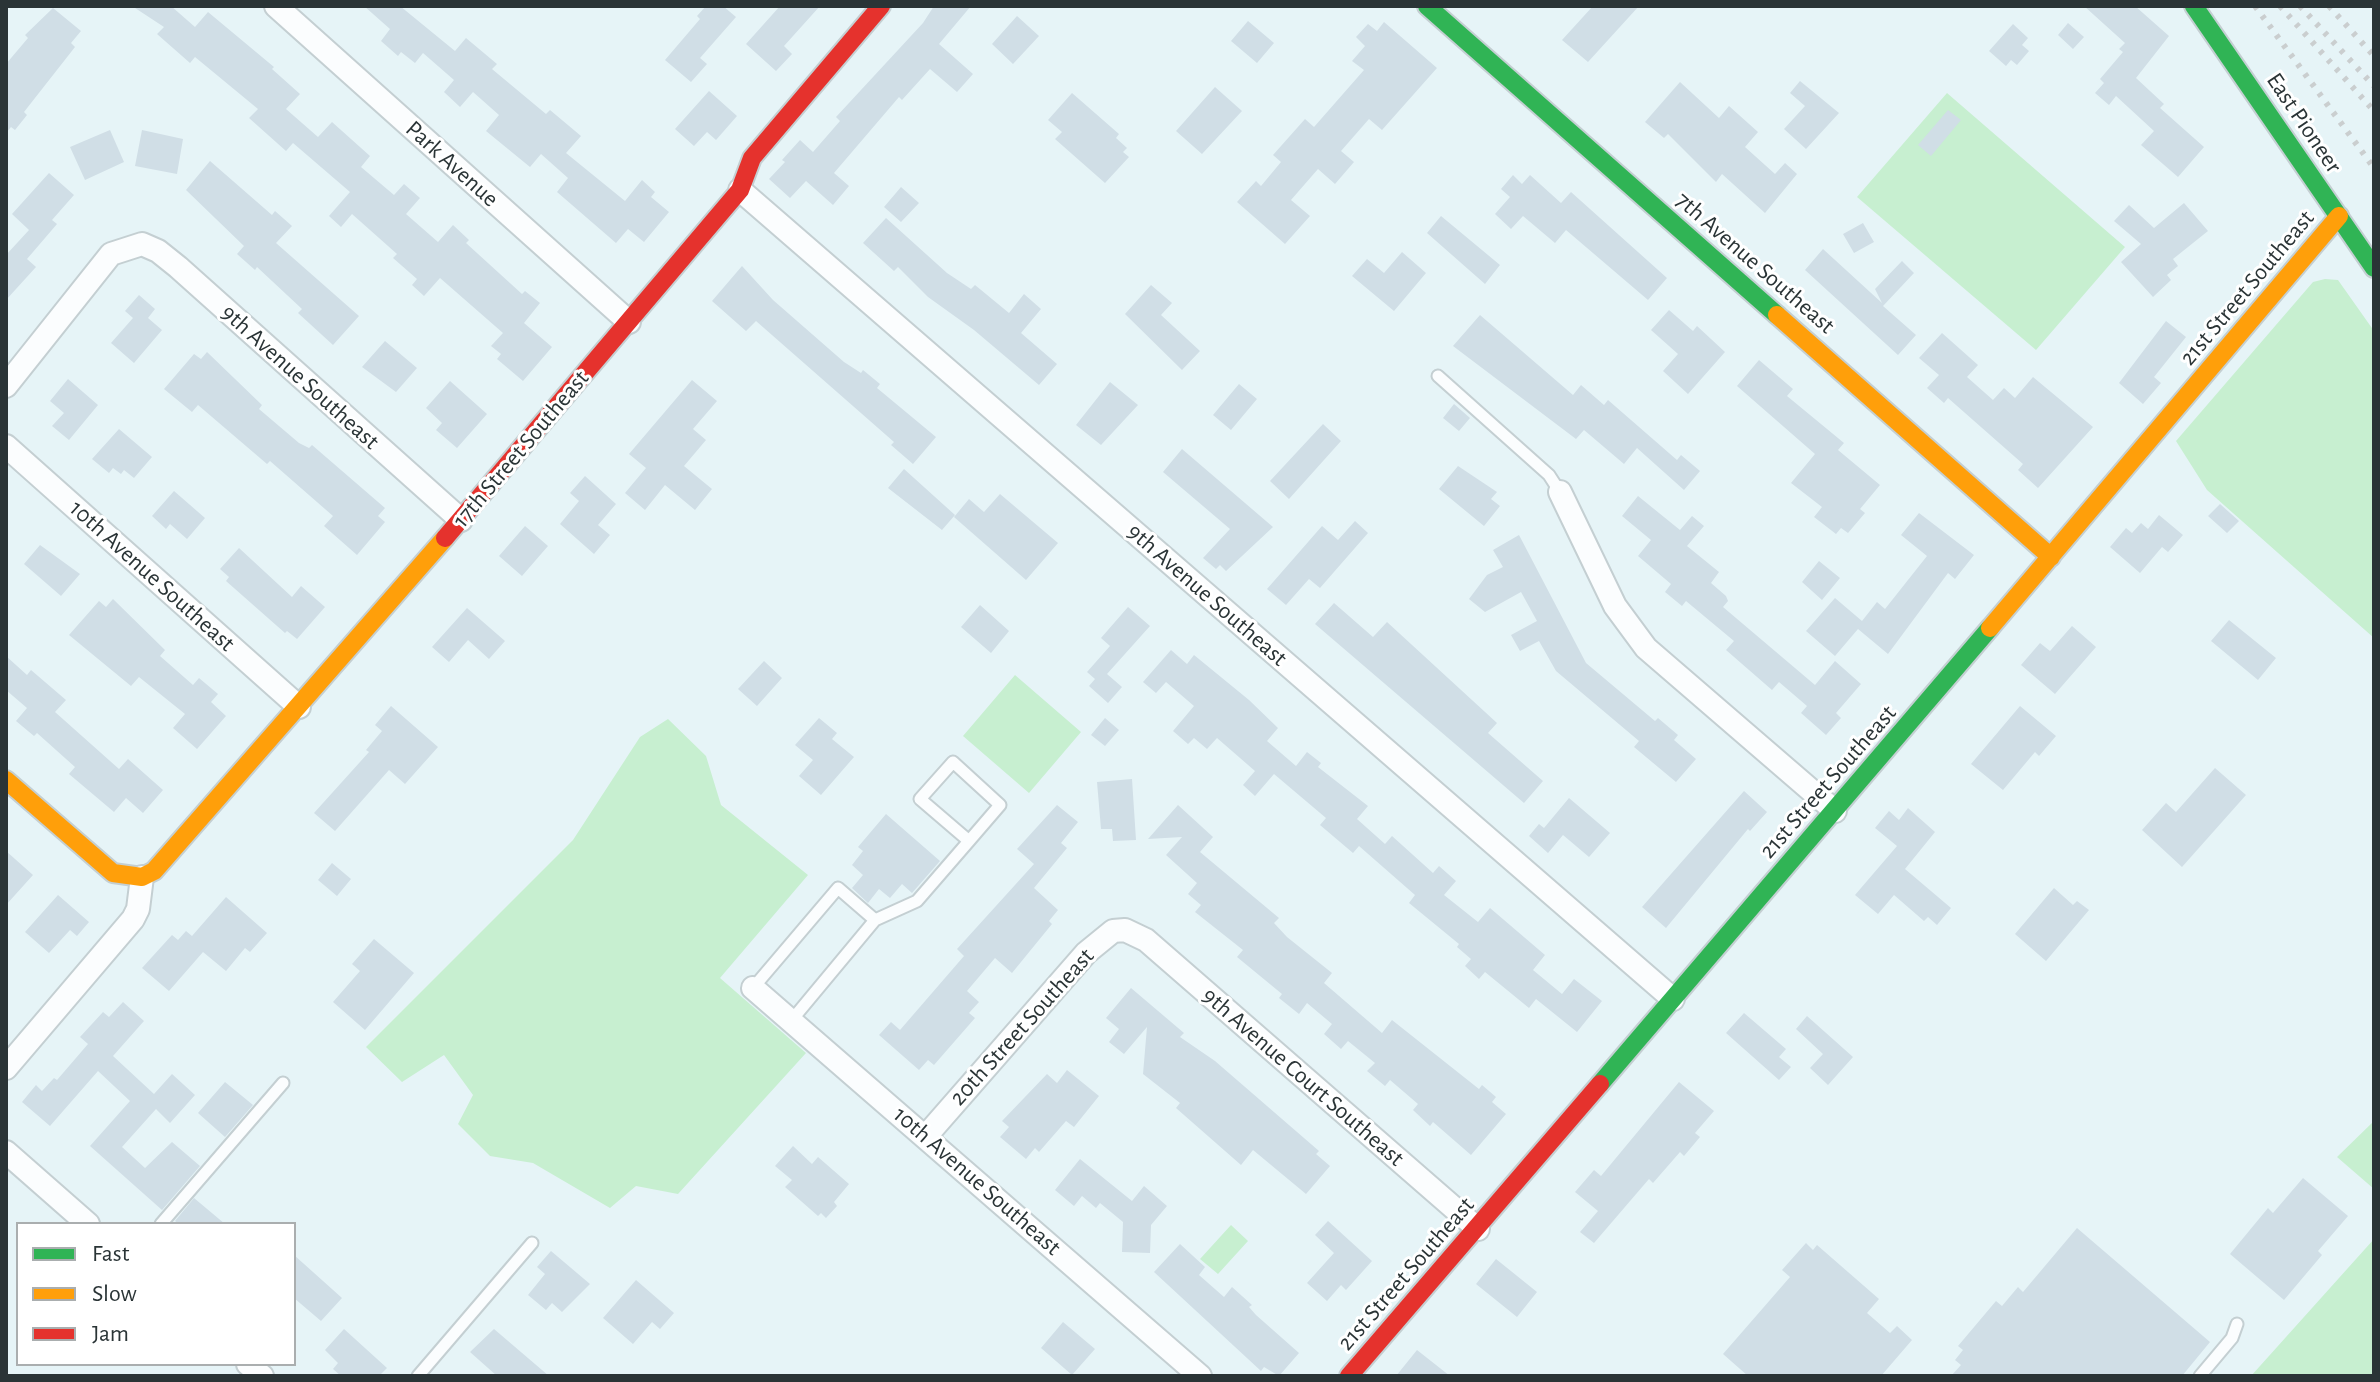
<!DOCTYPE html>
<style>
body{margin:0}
#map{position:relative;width:2380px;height:1382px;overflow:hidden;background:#e6f4f7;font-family:"Alegreya Sans",sans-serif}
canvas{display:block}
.frame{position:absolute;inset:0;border:8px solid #2a3436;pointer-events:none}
.legend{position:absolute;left:16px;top:1222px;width:280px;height:144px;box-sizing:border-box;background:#fff;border:2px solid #aaaeaf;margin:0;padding:10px 14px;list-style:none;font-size:24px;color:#2a3436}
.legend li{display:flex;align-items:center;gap:16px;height:40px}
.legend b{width:40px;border:2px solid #aaaeaf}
</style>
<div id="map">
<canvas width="2380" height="1382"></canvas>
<div class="frame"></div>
<ul class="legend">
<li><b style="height:10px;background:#30b455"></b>Fast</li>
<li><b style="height:10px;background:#ff9f0a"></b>Slow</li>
<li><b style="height:10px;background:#e5322d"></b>Jam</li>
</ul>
</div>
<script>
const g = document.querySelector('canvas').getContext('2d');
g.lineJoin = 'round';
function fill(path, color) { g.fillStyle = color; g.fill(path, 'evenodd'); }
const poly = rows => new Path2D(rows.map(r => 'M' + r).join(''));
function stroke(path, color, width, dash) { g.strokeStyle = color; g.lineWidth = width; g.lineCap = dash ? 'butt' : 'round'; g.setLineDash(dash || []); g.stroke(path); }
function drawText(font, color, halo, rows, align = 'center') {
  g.font = font + ' "Alegreya Sans",sans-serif'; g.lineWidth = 6; g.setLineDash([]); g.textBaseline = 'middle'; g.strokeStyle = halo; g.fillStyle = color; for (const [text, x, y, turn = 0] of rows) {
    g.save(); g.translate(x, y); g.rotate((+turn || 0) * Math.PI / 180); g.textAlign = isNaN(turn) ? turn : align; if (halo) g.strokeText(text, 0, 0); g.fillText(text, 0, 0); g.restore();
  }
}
fill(poly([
 [1947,93,2125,247,2036,350,1857,197],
 [2325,279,2338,280,2374,331,2374,638,2207,490,2176,441,2313,282],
 [1015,675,1081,732,1029,793,963,736],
 [668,719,706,756,721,805,808,875,720,978,806,1053,678,1194,636,1186,610,1208,533,1163,490,1156,458,1124,473,1095,444,1055,402,1082,366,1047,573,840,640,737],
 [2374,1121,2374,1189,2337,1157],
 [1231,1225,1248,1241,1218,1274,1200,1259],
 [2374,1239,2374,1376,2251,1376]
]), '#c7efd0');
fill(poly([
 [132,6,171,6,195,27,208,12,274,67,272,69,300,94,286,109,318,137,332,122,370,156,361,167,394,195,404,184,420,198,406,214,438,242,453,225,469,240,466,243,522,294,525,291,540,303,524,323,552,347,523,381,497,359,501,354,491,346,503,333,440,278,424,296,412,285,417,279,393,258,397,254,352,214,341,227,329,216,350,192,293,143,286,151,249,118,258,109,195,57,190,63,157,34,164,27],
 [364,6,400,6,455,51,466,38,497,64,492,69,546,114,550,110,581,136,566,153,625,201,642,180,655,192,651,197,669,212,644,242,628,229,616,243,557,192,568,178,541,154,530,167,486,131,499,115,473,92,460,107,444,92,454,80,423,53,415,63,401,52,398,56,381,41,390,29],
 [706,6,723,6,736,17,700,58,707,64,691,82,665,60,700,19,697,16],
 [780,6,820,6,784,46,792,54,776,71,746,44],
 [934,6,971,6,939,44,973,74,957,92,930,69,902,100,899,97,834,173,849,186,833,205,806,181,790,198,769,179,785,162,782,160,800,140,813,152,840,121,836,117,923,23],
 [1593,6,1639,6,1588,62,1562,40],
 [2084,6,2135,6,2169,36,2136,78,2164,104,2160,108,2204,147,2178,177,2141,145,2154,131,2116,96,2109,105,2095,93,2104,83,2100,79,2123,52,2119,49,2125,43],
 [53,8,81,31,71,43,75,47,24,112,27,115,15,130,11,127,6,133,6,64,28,38,25,35],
 [1017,16,1039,36,1013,64,992,44],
 [1248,21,1274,43,1257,63,1231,41],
 [1384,22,1437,68,1382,130,1369,119,1341,151,1354,162,1335,184,1318,169,1291,200,1310,216,1285,244,1237,202,1256,181,1261,186,1281,162,1273,155,1305,119,1314,127,1364,70,1352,61,1365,46,1356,37,1368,24,1377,31],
 [2068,23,2084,37,2073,49,2058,35],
 [2013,24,2028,38,2022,45,2029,51,2017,65,2011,60,2006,66,1989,51],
 [1800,81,1839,113,1806,149,1784,129,1805,106,1790,93],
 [1680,82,1719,118,1729,106,1758,132,1745,147,1775,174,1785,163,1797,174,1765,213,1722,174,1716,182,1668,134,1664,138,1645,122],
 [1215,87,1242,111,1202,154,1176,131],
 [709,91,737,116,716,140,707,132,694,146,675,129],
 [1072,93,1119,134,1116,138,1127,148,1123,152,1129,157,1105,183,1055,139,1062,132,1048,120],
 [1948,110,1961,120,1931,156,1918,145],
 [110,130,124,162,85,180,70,147],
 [142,130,183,139,177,174,135,166],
 [210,161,272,215,275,211,292,226,276,243,359,316,333,345,298,313,302,309,257,267,255,270,237,254,244,246,186,190],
 [49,173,74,195,52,220,57,224,27,259,36,267,6,300,6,255,29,230,12,214],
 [1513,175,1522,184,1530,175,1561,203,1571,192,1667,278,1648,300,1566,230,1555,243,1523,216,1511,229,1495,214,1510,197,1501,189],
 [901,187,919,203,901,222,884,207],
 [2184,203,2208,231,2173,259,2178,266,2167,275,2171,280,2153,297,2121,262,2141,244,2114,221,2129,205,2154,228],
 [1441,216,1500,265,1485,284,1427,233],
 [886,218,947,273,971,289,975,285,1009,313,1024,294,1041,309,1021,333,1057,364,1039,385,974,330,928,297,898,267,894,271,863,243],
 [1863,223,1874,242,1854,253,1843,234],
 [1823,249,1882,303,1875,289,1902,261,1914,273,1883,306,1916,335,1898,355,1805,270],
 [1402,252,1426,273,1394,311,1352,276,1367,259,1384,273],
 [742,266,773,300,844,362,861,373,863,370,880,384,877,388,936,437,913,464,891,445,894,442,756,321,746,331,712,301],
 [1151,285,1172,303,1161,315,1200,351,1182,370,1125,314],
 [139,295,155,309,148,318,162,330,134,363,111,343,133,318,125,311],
 [1669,310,1693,331,1697,326,1725,352,1688,394,1663,371,1678,354,1651,330],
 [1480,315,1573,395,1581,385,1604,405,1608,400,1677,460,1681,455,1700,471,1684,490,1637,448,1624,464,1584,430,1576,439,1453,346],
 [2166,321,2186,337,2154,377,2161,383,2143,404,2119,383],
 [1942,333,1978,365,1967,377,1993,400,2004,388,2015,398,2033,377,2093,427,2038,488,2018,470,2023,464,1948,398,1944,403,1927,388,1939,375,1919,358],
 [385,341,417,368,396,392,362,367],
 [207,352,262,405,259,409,299,443,309,448,312,445,385,508,378,516,385,522,357,555,324,526,333,516,270,461,267,464,198,405,192,412,164,389,194,354,201,359],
 [1759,360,1793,389,1787,396,1844,443,1838,450,1880,485,1860,509,1865,513,1848,533,1841,528,1836,534,1814,517,1822,507,1791,483,1815,454,1737,386],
 [68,379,98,405,69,440,52,426,64,413,50,401],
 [692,380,717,401,693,429,706,440,684,466,712,489,695,510,665,485,645,510,625,493,646,468,629,454],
 [450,381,487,414,457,448,436,430,442,423,426,408],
 [1110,382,1138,405,1101,445,1076,425],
 [1239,384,1257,399,1231,430,1213,415],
 [1454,404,1470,418,1459,431,1443,418],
 [1323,424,1341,441,1289,499,1270,481],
 [119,429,152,457,134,478,124,470,121,474,113,468,109,473,92,459],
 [1182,449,1273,527,1226,571,1220,565,1216,569,1203,558,1230,529,1163,472],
 [1458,466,1497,492,1491,499,1500,506,1484,526,1439,489],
 [904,469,955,515,942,530,888,488],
 [585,476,616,504,598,525,610,535,594,554,560,524,579,501,570,493],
 [174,491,205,518,187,539,170,524,166,529,152,516],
 [1000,494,1058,543,1026,580,954,517,969,499,984,512],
 [1638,496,1680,530,1692,516,1704,526,1687,546,1719,572,1711,583,1726,596,1728,601,1723,607,1815,685,1835,661,1861,684,1836,713,1841,718,1826,735,1801,713,1807,706,1779,682,1772,690,1726,650,1734,641,1686,601,1682,606,1665,592,1671,584,1638,556,1651,540,1622,516],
 [2220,504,2239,521,2227,533,2208,516],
 [1919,513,1974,555,1955,579,1948,573,1888,654,1858,629,1835,656,1806,631,1835,598,1862,621,1877,602,1885,609,1927,556,1901,535],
 [2159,515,2183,535,2168,552,2162,547,2140,573,2110,547,2126,528,2132,533,2141,523,2148,529],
 [1355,521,1368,533,1320,588,1309,579,1286,605,1267,589,1322,526,1338,540],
 [525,526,548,546,522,576,499,556],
 [1519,535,1586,663,1655,721,1658,718,1678,735,1674,740,1696,759,1676,782,1634,747,1639,741,1556,671,1539,641,1520,651,1511,635,1537,621,1521,592,1485,612,1469,599,1487,575,1503,567,1493,550],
 [40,545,80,574,61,596,24,564],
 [239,548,292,597,301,586,325,607,297,639,287,631,285,633,226,581,229,577,220,569],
 [1819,561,1840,578,1822,600,1802,582],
 [113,599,165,650,160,656,193,685,199,678,218,694,211,702,226,716,197,749,173,728,185,714,139,677,131,686,69,635,99,601,106,607],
 [1334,603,1373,637,1387,622,1497,723,1488,733,1543,781,1524,803,1315,624],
 [980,605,1009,631,991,653,961,627],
 [1128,607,1150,626,1107,674,1122,687,1108,703,1089,686,1095,679,1087,672,1110,646,1101,638],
 [467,608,505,641,489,659,468,640,449,662,432,647],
 [2229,620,2276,658,2258,680,2211,641],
 [2072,626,2096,647,2055,694,2021,665,2040,643,2050,651],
 [1171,650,1187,664,1194,655,1249,700,1278,728,1267,741,1296,766,1307,752,1321,763,1318,767,1368,806,1357,819,1385,844,1392,836,1433,873,1439,866,1456,881,1444,895,1478,922,1490,908,1545,955,1533,970,1562,994,1574,979,1602,1001,1577,1032,1536,999,1529,1008,1485,972,1479,979,1465,966,1471,959,1457,947,1459,944,1409,903,1415,895,1359,846,1353,853,1320,825,1326,818,1274,774,1255,796,1243,785,1255,771,1217,738,1207,749,1194,738,1188,744,1173,731,1194,706,1166,682,1156,693,1143,682],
 [6,656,27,675,31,670,66,700,55,712,119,769,128,759,163,790,143,813,126,798,114,812,69,774,75,767,37,733,34,736,16,721,27,708,6,690],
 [764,661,782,678,757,706,738,689],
 [391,706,438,747,405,784,389,770,335,831,314,813,369,752,366,750,382,731,375,725],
 [2020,706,2056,736,2039,756,2035,752,2003,790,1971,764],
 [819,718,837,733,832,739,854,757,821,795,799,776,813,760,795,745],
 [1105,718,1119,730,1105,746,1091,735],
 [2215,768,2246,795,2182,867,2142,830,2166,803,2176,812],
 [1132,779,1136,840,1113,841,1112,829,1101,829,1097,782],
 [1744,791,1767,812,1750,831,1748,829,1666,928,1642,907],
 [1569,798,1610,833,1589,857,1563,835,1548,853,1529,836,1539,824,1544,828],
 [1057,805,1078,822,1061,843,1067,848,1034,888,1058,910,1049,921,1052,924,1012,973,995,958,967,991,979,1002,969,1013,975,1018,934,1065,928,1060,919,1070,879,1035,891,1022,900,1030,964,956,957,949,1034,864,1017,849],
 [1178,805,1213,837,1200,852,1279,918,1274,923,1287,937,1332,973,1324,983,1382,1033,1392,1020,1479,1089,1482,1085,1496,1097,1492,1102,1506,1114,1471,1155,1433,1122,1430,1126,1413,1110,1418,1104,1390,1080,1385,1086,1367,1071,1375,1063,1348,1041,1341,1049,1324,1034,1332,1024,1307,1003,1299,1014,1279,998,1282,994,1237,957,1243,950,1195,912,1201,905,1188,894,1197,883,1166,855,1182,837,1148,839],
 [1908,808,1935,832,1905,869,1951,908,1937,925,1928,917,1924,921,1894,895,1878,914,1855,895,1897,846,1875,828,1889,811,1899,820],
 [886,814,940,861,912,893,902,884,890,898,879,889,868,903,852,888,863,875,852,865,863,851,858,847],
 [6,851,33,875,6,905],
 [332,863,351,879,337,896,318,880],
 [2054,888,2073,905,2077,901,2089,910,2046,961,2015,934],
 [58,895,89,922,77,936,70,930,49,953,25,932],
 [226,897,267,933,250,952,245,948,226,971,203,952,169,991,142,968,172,935,178,940,186,931,192,936],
 [374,939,414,973,365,1030,333,1002,360,971,352,964],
 [1131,988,1184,1033,1180,1037,1215,1061,1319,1151,1316,1154,1330,1166,1306,1194,1253,1150,1241,1165,1176,1108,1180,1103,1143,1074,1147,1027,1124,1054,1109,1042,1119,1029,1106,1018],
 [123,1002,144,1021,113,1056,154,1094,172,1074,195,1095,170,1123,156,1109,122,1147,145,1168,172,1142,200,1166,162,1210,90,1146,130,1101,98,1071,50,1126,22,1102,36,1085,42,1091,54,1078,57,1080,88,1044,80,1037,103,1012,109,1017],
 [1744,1013,1786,1049,1779,1057,1791,1067,1779,1080,1726,1033],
 [1807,1016,1853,1057,1828,1085,1810,1068,1823,1054,1796,1029],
 [1067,1070,1099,1096,1074,1127,1066,1121,1039,1152,1035,1148,1026,1159,1000,1137,1009,1127,1002,1121,1047,1074,1057,1083],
 [225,1082,253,1105,225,1137,198,1113],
 [1679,1082,1714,1111,1695,1133,1700,1137,1684,1156,1680,1152,1653,1183,1649,1179,1594,1243,1580,1232,1598,1211,1575,1192,1594,1170,1601,1176],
 [793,1146,812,1164,818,1157,849,1184,834,1202,837,1206,826,1218,821,1213,818,1216,785,1187,792,1180,775,1166],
 [1080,1159,1132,1201,1144,1186,1167,1206,1151,1225,1150,1253,1122,1252,1123,1222,1100,1203,1096,1208,1082,1196,1074,1206,1055,1190],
 [2303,1178,2348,1216,2318,1251,2322,1255,2284,1300,2230,1254,2268,1208,2273,1213],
 [194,1198,225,1224,179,1224,175,1221],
 [1328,1221,1372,1261,1346,1290,1341,1285,1327,1301,1307,1283,1334,1253,1315,1235],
 [2077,1228,2210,1342,2182,1376,1951,1376,1961,1365,1955,1360,1963,1350,1958,1346,1996,1301,2002,1306,2018,1287,2023,1292],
 [1806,1243,1813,1250,1817,1245,1879,1299,1867,1313,1890,1333,1897,1326,1912,1340,1881,1376,1748,1376,1723,1354,1790,1277,1782,1270],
 [1180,1244,1205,1267,1199,1275,1224,1297,1232,1287,1252,1305,1249,1307,1256,1315,1299,1353,1279,1376,1264,1367,1261,1371,1154,1272],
 [551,1251,590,1284,562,1312,552,1303,546,1310,528,1295,545,1274,537,1267],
 [294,1255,342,1298,321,1321,294,1298],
 [1496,1259,1537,1292,1517,1317,1476,1284],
 [636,1280,674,1313,660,1329,652,1322,633,1344,603,1318],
 [1063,1322,1095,1349,1072,1375,1041,1348],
 [344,1329,387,1368,379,1376,341,1376,333,1369,338,1363,325,1350],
 [494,1329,549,1376,497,1376,470,1352],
 [1417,1350,1450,1376,1396,1376]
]), '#d0dee6');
const lane = poly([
 [1438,376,1549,475,1560,492],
 [953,762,1000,805,969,841,920,799,953,762],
 [875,920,917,901,969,841],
 [753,988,838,888,875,920,791,1021],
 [161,1224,283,1083],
 [418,1376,532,1243],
 [2200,1376,2232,1338,2237,1324]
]);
const street = poly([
 [276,6,629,322],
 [740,190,1673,999],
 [6,386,111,254,142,244,158,251,178,267,461,520],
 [6,446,299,707],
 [1560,492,1615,606,1646,648,1835,811],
 [753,988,1200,1376],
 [6,1068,133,919,138,909,142,877],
 [926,1136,1086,953,1113,931,1125,930,1146,940,1478,1229],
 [6,1152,88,1224],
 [248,1364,262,1376]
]);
const fast = poly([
 [1427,6,1777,315],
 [2194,6,2374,268],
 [1600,1084,1990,628]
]);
const slow = poly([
 [1777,315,2051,557],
 [1990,628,2339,216],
 [6,780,113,873,142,877,154,871,445,538]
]);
const jam = poly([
 [445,538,740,190,752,158,881,6],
 [1349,1376,1600,1084]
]);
stroke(lane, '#c4cfd2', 15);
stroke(street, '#c4cfd2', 26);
stroke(fast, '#c4cfd2', 22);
stroke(slow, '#c4cfd2', 22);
stroke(jam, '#c4cfd2', 22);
stroke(lane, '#fbfdfe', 11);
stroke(street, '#fbfdfe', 22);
stroke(fast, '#30b455', 18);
stroke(slow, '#ff9f0a', 18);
stroke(jam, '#e5322d', 18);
stroke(poly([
 [2255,6,2374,168],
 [2280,6,2374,111],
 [2300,6,2374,86],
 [2329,6,2374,56]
]), '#cacecf', 6, [4, 8]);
drawText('24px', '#2a3436', '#fff', [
 ["East Pioneer",2304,123,56],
 ["Park Avenue",452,164,42],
 ["7th Avenue Southeast",1755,263,41],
 ["21st Street Southeast",2247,288,-50],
 ["9th Avenue Southeast",300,377,42],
 ["17th Street Southeast",521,449,-50],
 ["10th Avenue Southeast",152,576,42],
 ["9th Avenue Southeast",1207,595,41],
 ["21st Street Southeast",1828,782,-49],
 ["20th Street Southeast",1022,1027,-48],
 ["9th Avenue Court Southeast",1303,1077,41],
 ["10th Avenue Southeast",977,1181,41],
 ["21st Street Southeast",1406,1274,-49]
]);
</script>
